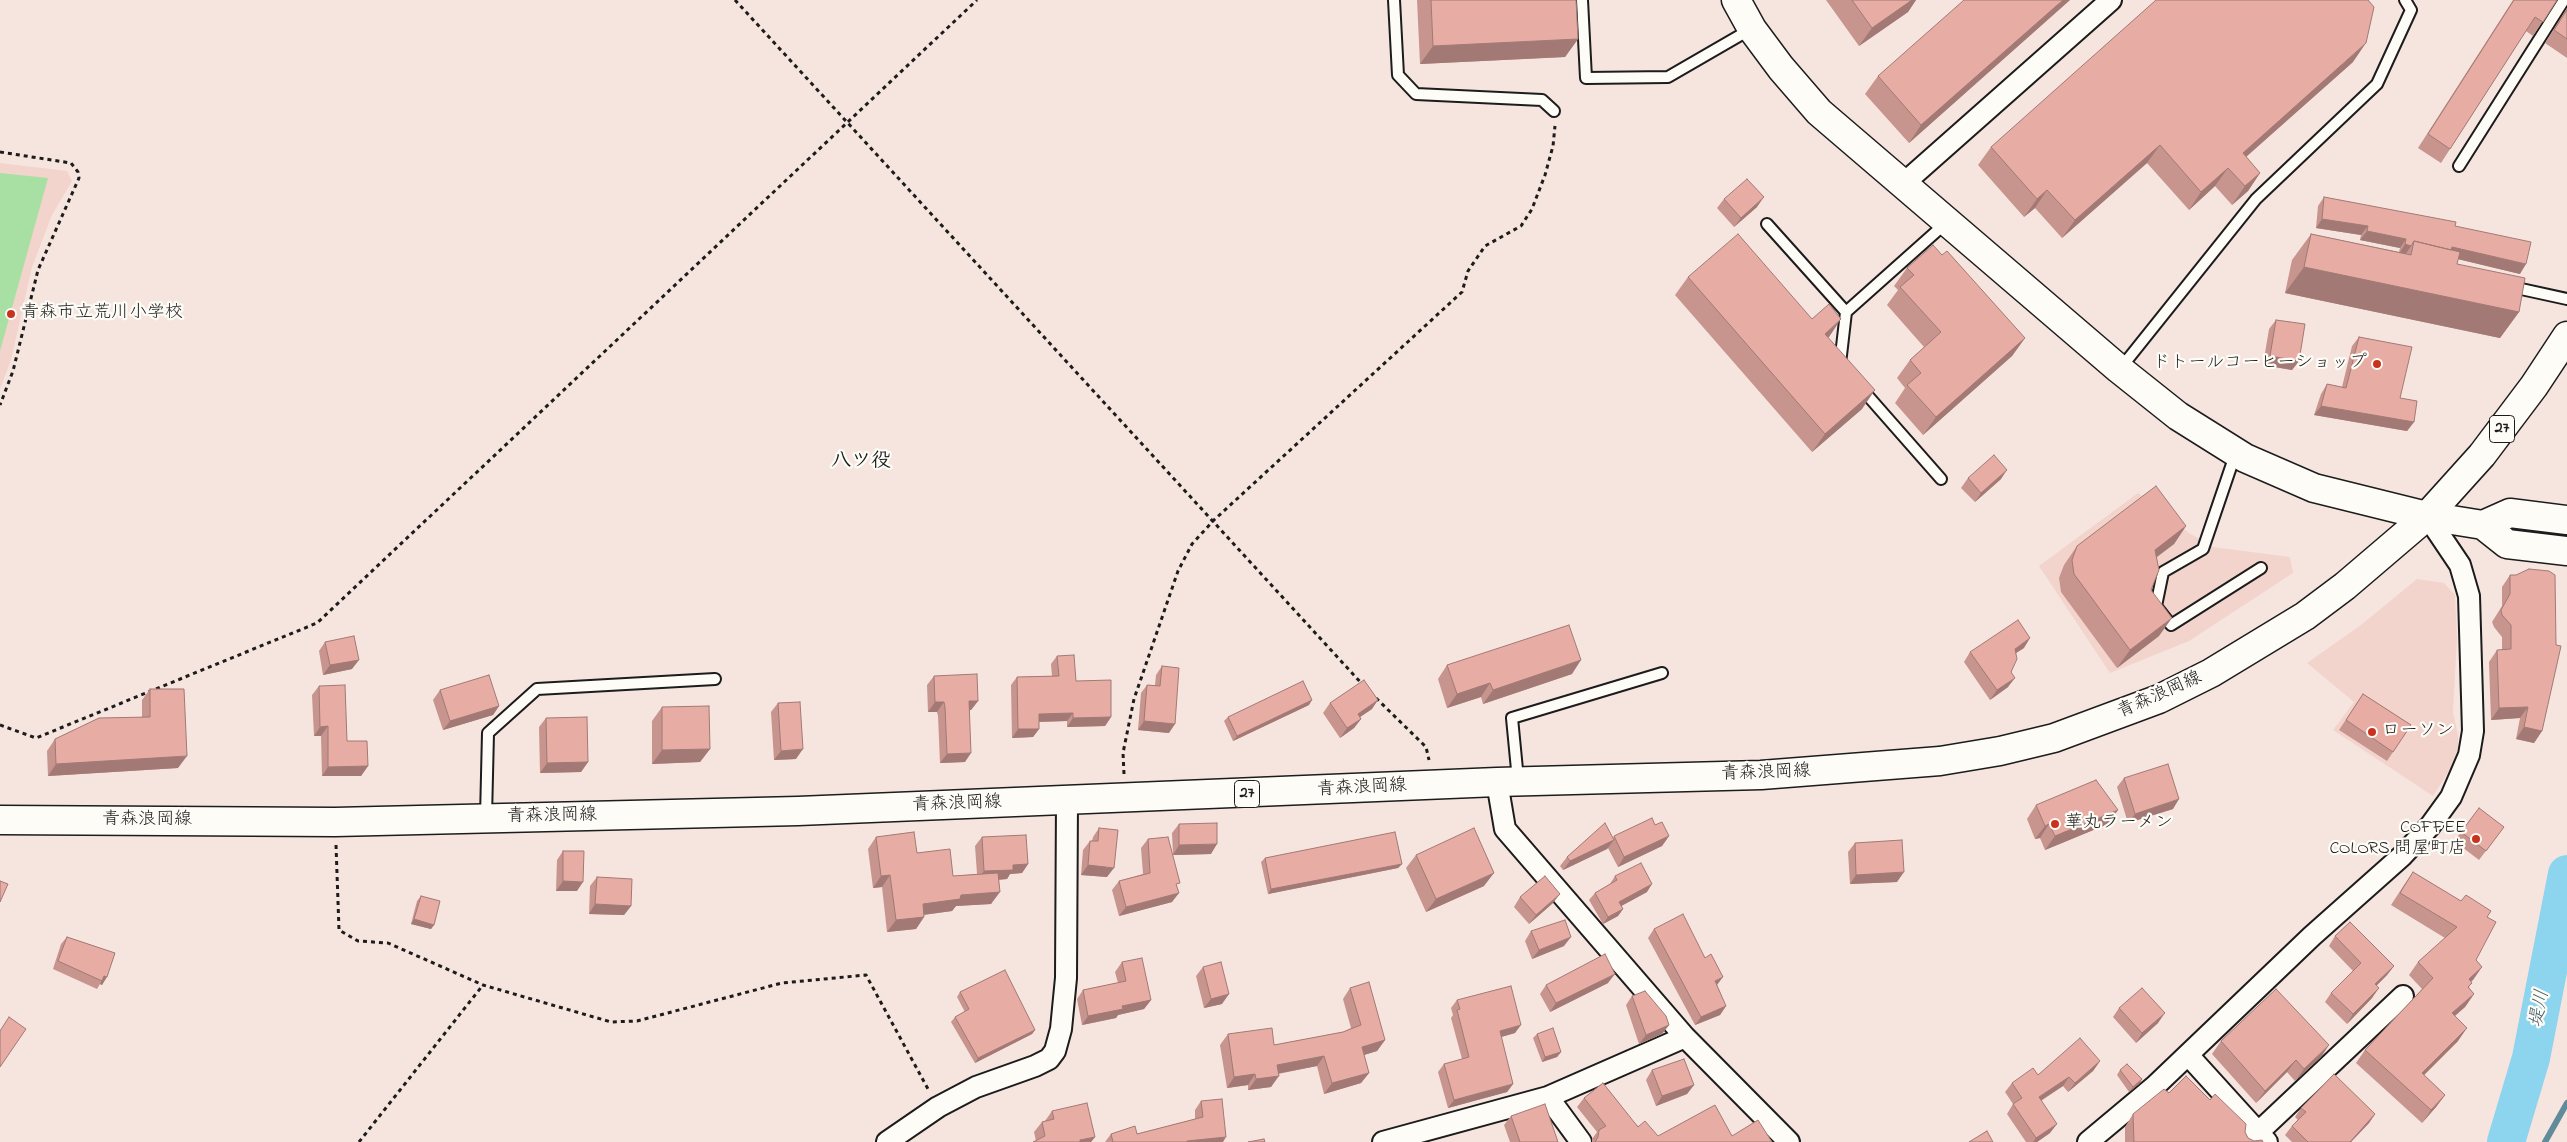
<!DOCTYPE html>
<meta charset="utf-8">
<style>
body{margin:0}
canvas{display:block;background:#f6e4de}
</style>
<canvas width="2567" height="1142"></canvas>
<script>
const g = document.querySelector('canvas').getContext('2d');
g.lineJoin = 'round';
function fill(path, color) { g.fillStyle = color; g.fill(path, 'evenodd'); }
const poly = rows => new Path2D(rows.map(r => 'M' + r).join(''));
function stroke(path, color, width, dash) { g.strokeStyle = color; g.lineWidth = width; g.lineCap = dash ? 'butt' : 'round'; g.setLineDash(dash || []); g.stroke(path); }
function drawText(font, color, halo, rows, align = 'center') {
  g.font = font + ' "Indie Flower","Klee One",sans-serif'; g.lineWidth = 4.5; g.setLineDash([]); g.textBaseline = 'middle'; g.strokeStyle = halo; g.fillStyle = color; for (const [text, x, y, turn = 0] of rows) {
    g.save(); g.translate(x, y); g.rotate((+turn || 0) * Math.PI / 180); g.textAlign = isNaN(turn) ? turn : align; if (halo) g.strokeText(text, 0, 0); g.fillText(text, 0, 0); g.restore();
  }
}
fill(poly([
 [0,163,67,171,72,181,52,215,32,267,11,360,0,389],
 [2138,493,2189,533,2213,547,2290,557,2293,573,2189,641,2110,673,2039,566],
 [2417,579,2444,583,2455,595,2457,638,2453,712,2458,735,2458,748,2451,768,2433,796,2333,730,2354,702,2307,663,2361,625]
]), '#f2d4cd');
fill(poly([
 [0,173,48,178,0,351]
]), '#a8e0a4');
stroke(poly([
 [2545,1142,2567,1103]
]), '#608b9b', 6);
stroke(poly([
 [2506,1142,2531,1058,2567,874]
]), '#8dd5ef', 38);
const lane = poly([
 [1394,0,1398,75,1416,94,1542,100,1554,111],
 [1582,0,1586,78,1668,77,1751,29],
 [2459,166,2564,0],
 [1767,224,1846,312],
 [2512,287,2567,299],
 [1840,364,1846,312,1947,222],
 [2120,369,2256,199,2377,84,2411,10,2405,0],
 [1861,388,1941,479],
 [2235,455,2203,549,2163,572,2156,606,2171,625,2261,568],
 [1518,780,1512,718,1662,673],
 [486,817,488,733,537,689,715,679]
]);
const street = poly([
 [1902,185,2111,0],
 [1497,782,1505,829,1685,1037,1789,1142],
 [2188,1055,2267,1142],
 [1548,1097,1581,1142],
 [887,1142,938,1107,976,1087,1035,1066,1049,1059,1055,1051,1061,1029,1066,978,1067,801],
 [1383,1142,1548,1097,1685,1037],
 [2088,1142,2155,1086,2312,936,2402,856,2430,826,2451,797,2469,755,2473,731,2469,596,2460,565,2427,516],
 [2248,1142,2403,996]
]);
const secondary = poly([
 [1736,0,1752,29,1781,68,1819,112,2119,369,2178,416,2245,458,2314,488,2427,516,2483,525,2507,544,2567,551],
 [2483,525,2510,513,2567,520]
]);
const primary = poly([
 [0,820,335,822,798,811,1497,782,1761,775,1940,761,2000,751,2054,738,2159,699,2211,673,2305,616,2345,586,2427,516,2482,455,2534,386,2567,336]
]);
stroke(lane, '#1c1c1c', 14);
stroke(street, '#1c1c1c', 24);
stroke(secondary, '#1c1c1c', 31);
stroke(primary, '#1c1c1c', 31);
stroke(poly([
 [735,0,1363,685],
 [0,152,71,163,78,172,79,178,38,270,13,371,0,405],
 [1376,698,1426,747,1429,760],
 [0,725,36,738,317,623,977,0],
 [1124,774,1123,753,1134,699,1178,571,1192,544,1214,520,1462,292,1468,271,1485,246,1521,226,1532,209,1545,175,1553,146,1555,126],
 [336,845,339,930,358,941,388,943,483,985,611,1022,637,1021,782,983,866,975,928,1089],
 [359,1142,483,985]
]), '#1c1c1c', 3, [4, 4]);
stroke(lane, '#fdfcf7', 10);
stroke(street, '#fdfcf7', 20);
stroke(secondary, '#fdfcf7', 28);
stroke(primary, '#fdfcf7', 28);
fill(poly([
 [1417,0,1576,0,1578,39,1565,57,1420,64],
 [1826,0,1916,0,1908,12,1859,46],
 [2070,0,1909,143,1865,94,1878,76],
 [2513,0,2557,0,2533,36,2526,31,2441,163,2418,148],
 [2567,8,2567,58,2545,43],
 [2353,62,2246,157,2260,173,2248,191,2232,205,2215,186,2189,210,2147,163,2062,238,2035,208,2024,217,1978,165,1991,147],
 [2324,197,2455,226,2520,274,2458,259,2457,264,2519,312,2500,338,2285,293,2292,260,2311,234,2399,252,2400,248,2360,240,2361,235,2316,228,2318,206],
 [1724,199,1757,207,1734,227,1717,208],
 [1942,255,2025,338,2012,356,1923,435,1895,403,1905,388,1897,378,1910,360,1924,347,1887,305,1898,290,1894,286,1907,268],
 [1688,277,1812,319,1828,337,1862,409,1812,452,1675,295],
 [2276,320,2299,361,2292,370,2263,365,2269,329],
 [2359,337,2414,422,2407,431,2314,415,2321,394,2327,384,2342,387,2352,346],
 [1968,478,2001,479,1975,502,1961,488],
 [2186,526,2174,544,2157,557,2151,590,2159,636,2117,668,2061,592,2059,578,2064,565,2077,546],
 [2510,575,2542,731,2534,743,2516,739,2520,718,2491,720,2489,662,2497,650,2502,650,2502,637,2494,627,2492,622,2502,606,2502,587],
 [325,642,352,669,323,675,319,651],
 [2024,648,2016,653,2008,687,1990,700,1964,662,1970,652],
 [1057,656,1076,681,1111,717,1105,726,1067,727,1067,721,1039,722,1039,729,1033,737,1012,738,1011,685,1017,677,1052,676,1051,664],
 [1447,665,1572,674,1483,704,1481,697,1447,708,1438,679],
 [1162,666,1169,733,1138,730,1141,693,1147,685,1155,685,1156,675],
 [934,676,978,701,971,710,970,710,965,762,940,763,938,716,937,712,928,712,927,685],
 [319,686,347,741,368,766,361,776,322,776,321,736,314,736,312,695],
 [150,689,178,768,48,776,47,751,55,739,142,717,142,700],
 [440,690,499,706,493,715,443,730,433,700],
 [2363,694,2411,725,2387,761,2339,730],
 [778,703,796,759,774,760,771,712],
 [1330,703,1372,709,1360,717,1361,719,1354,728,1340,738,1323,713],
 [1309,705,1233,741,1224,721,1228,717],
 [662,707,710,749,700,762,652,764,652,721],
 [546,718,588,762,581,772,540,773,539,727],
 [2124,778,2173,809,2128,823,2117,787],
 [2036,805,2108,824,2045,850,2040,838,2035,839,2027,819],
 [1179,824,1211,854,1173,855,1172,833],
 [1655,825,1669,836,1662,846,1618,867,1608,848,1607,849,1563,870,1560,866,1567,857,1613,838,1614,836],
 [2504,827,2479,860,2454,841,2461,832],
 [1099,828,1107,877,1081,875,1083,850,1090,841,1092,841,1093,837],
 [876,837,917,853,953,876,977,874,975,846,982,837,1028,864,1022,873,1010,874,1007,879,999,880,991,904,956,906,952,911,924,915,924,917,916,929,887,932,882,887,873,888,868,849],
 [1148,839,1177,887,1172,902,1119,916,1112,890,1119,881,1143,874,1141,848],
 [1855,843,1897,882,1850,884,1848,852],
 [563,851,577,891,556,891,557,860],
 [1416,855,1484,886,1426,912,1406,868],
 [1265,858,1402,864,1398,868,1268,894,1261,862],
 [2413,872,2487,917,2476,960,2482,967,2471,981,2469,988,2474,994,2465,1007,2455,1016,2458,1041,2424,1075,2445,1095,2436,1107,2422,1123,2356,1063,2365,1050,2422,989,2409,975,2418,962,2445,938,2391,905,2404,885],
 [1615,876,1647,892,1621,906,1623,909,1618,916,1603,924,1589,900,1595,893,1610,884],
 [597,877,631,906,624,915,589,914,590,886],
 [421,896,434,925,431,929,411,924,417,901],
 [1520,897,1553,903,1529,924,1514,907],
 [1654,929,1717,985,1726,1006,1720,1015,1695,1025,1648,938],
 [1531,931,1564,946,1532,959,1525,941],
 [2335,936,2394,966,2387,975,2376,986,2372,998,2347,1024,2325,1002,2331,993,2353,971,2329,946],
 [67,937,115,953,102,985,100,984,97,989,53,969,61,944],
 [1122,962,1151,1000,1144,1009,1118,1015,1116,1018,1082,1025,1077,999,1083,990,1118,983,1115,972],
 [1203,967,1222,1004,1204,1008,1196,976],
 [1608,983,1550,1012,1540,994,1546,985],
 [1350,988,1385,1040,1377,1051,1364,1055,1369,1073,1361,1083,1324,1094,1317,1066,1278,1074,1271,1087,1248,1090,1248,1085,1227,1088,1220,1045,1228,1034,1274,1045,1343,1032,1351,1028,1343,999],
 [960,992,1035,1030,1032,1034,975,1063,951,1022,955,1017,965,1012,957,997],
 [1632,996,1669,1025,1662,1034,1639,1044,1626,1005],
 [1457,1000,1515,1033,1501,1037,1513,1084,1507,1092,1448,1108,1438,1072,1444,1064,1462,1059,1451,1018,1453,1015,1451,1008],
 [2119,1008,2158,1023,2136,1043,2113,1017],
 [1537,1034,1561,1052,1557,1057,1542,1062,1533,1038],
 [2221,1041,2321,1057,2295,1081,2287,1072,2256,1103,2212,1054],
 [2100,1061,2093,1071,2068,1092,2063,1086,2041,1101,2050,1133,2037,1142,2026,1142,2007,1114,2013,1104,2005,1092,2012,1083,2038,1075],
 [1652,1070,1694,1085,1687,1094,1656,1106,1646,1080],
 [2120,1070,2142,1079,2139,1084,2129,1092,2117,1075],
 [2169,1093,2210,1100,2245,1132,2248,1138,2254,1141,2263,1142,2125,1142,2125,1127,2133,1114],
 [1584,1098,1658,1136,1732,1136,1772,1142,1592,1142,1592,1139,1597,1132,1577,1107],
 [1201,1101,1223,1142,1105,1142,1111,1134,1137,1134,1195,1119,1195,1110],
 [2301,1108,2375,1114,2369,1123,2351,1142,2292,1142,2285,1135,2292,1126,2298,1120,2295,1117],
 [1052,1111,1095,1137,1091,1142,1033,1142,1036,1141,1034,1132,1042,1122,1045,1121],
 [1511,1116,1558,1142,1510,1142,1504,1125]
]), '#c7958e');
fill(poly([
 [1912,0,1916,0,1908,12,1859,46,1872,28],
 [2063,0,2070,0,1909,143,1921,125],
 [1578,39,1565,57,1420,64,1433,46],
 [2366,43,2353,62,2230,171,2243,153],
 [2160,145,2147,163,2062,238,2075,220],
 [2228,168,2215,186,2189,210,2201,192],
 [2260,173,2248,191,2232,205,2245,186],
 [2047,190,2035,208,2024,217,2037,199],
 [1764,197,1757,207,1734,227,1741,218],
 [2322,219,2368,226,2361,235,2316,228],
 [2367,231,2406,239,2400,248,2360,240],
 [2405,244,2411,246,2405,255,2399,254],
 [2452,247,2526,264,2520,274,2449,257],
 [2304,267,2519,312,2500,338,2285,293],
 [1841,319,1829,337,1812,352,1825,334],
 [2025,338,2012,356,1923,435,1936,417],
 [2270,356,2299,361,2292,370,2263,365],
 [1875,390,1862,409,1812,452,1825,434],
 [2321,406,2414,422,2407,431,2314,415],
 [2007,470,2001,479,1975,502,1981,493],
 [2186,526,2174,544,2142,568,2155,550],
 [2172,618,2159,636,2117,668,2130,650],
 [2030,638,2024,648,2008,658,2015,649],
 [359,660,352,669,323,675,330,665],
 [1581,660,1572,674,1483,704,1493,690],
 [2015,678,2008,687,1990,700,1997,690],
 [1490,683,1481,697,1447,708,1457,694],
 [1312,700,1309,705,1233,741,1237,736],
 [1378,700,1372,709,1351,723,1358,714],
 [969,701,978,701,971,710,963,710],
 [935,702,944,702,937,712,928,712],
 [499,706,493,715,443,730,450,721],
 [2528,707,2520,718,2491,720,2499,708],
 [1073,713,1067,721,1033,722,1039,714],
 [1111,717,1105,726,1067,727,1073,718],
 [1361,719,1354,728,1340,738,1347,728],
 [1144,721,1175,724,1169,733,1138,730],
 [328,726,321,736,314,736,320,727],
 [2524,727,2542,731,2534,743,2516,739],
 [1018,729,1039,729,1033,737,1012,738],
 [710,749,700,762,652,764,662,750],
 [803,749,796,759,774,760,781,751],
 [971,753,965,762,940,763,947,754],
 [187,756,178,768,48,776,56,764],
 [588,762,581,772,540,773,547,763],
 [368,766,361,776,322,776,328,767],
 [2179,799,2173,809,2128,823,2135,814],
 [2118,810,2108,824,2045,850,2055,836],
 [2049,824,2040,838,2035,839,2045,826],
 [1669,836,1662,846,1618,867,1624,857],
 [1614,840,1607,849,1563,870,1570,861],
 [1217,844,1211,854,1173,855,1179,845],
 [1028,864,1022,873,1010,874,1007,879,977,881,984,871,1013,865],
 [1402,864,1398,868,1268,894,1271,889],
 [1088,865,1114,868,1107,877,1081,875],
 [1904,872,1897,882,1850,884,1856,875],
 [1494,873,1484,886,1426,912,1436,899],
 [890,875,882,887,873,888,881,876],
 [563,881,583,882,577,891,556,891],
 [1652,884,1647,892,1614,910,1619,902],
 [1000,892,991,904,956,906,952,911,914,916,923,904,961,895],
 [1179,893,1172,902,1119,916,1126,907],
 [1560,894,1553,903,1529,924,1536,915],
 [595,904,631,906,624,915,589,914],
 [1623,909,1618,916,1603,924,1608,917],
 [924,917,916,929,887,932,896,920],
 [414,919,434,925,431,929,411,924],
 [1571,937,1564,946,1532,959,1539,950],
 [2394,966,2387,975,2368,994,2375,984],
 [2482,967,2473,980,2460,992,2469,979],
 [1615,974,1608,983,1550,1012,1556,1003],
 [104,976,107,977,102,985,100,984],
 [1723,977,1717,985,1715,981],
 [2379,988,2372,998,2347,1024,2353,1014],
 [1229,994,1222,1004,1204,1008,1211,999],
 [2474,994,2465,1007,2443,1026,2452,1013],
 [1151,1000,1144,1009,1118,1015,1116,1018,1082,1025,1088,1016,1122,1006],
 [1726,1006,1720,1015,1695,1025,1701,1017],
 [2165,1013,2158,1023,2136,1043,2142,1033],
 [1521,1025,1515,1033,1494,1039,1500,1031],
 [1669,1025,1662,1034,1639,1044,1646,1035],
 [2467,1028,2458,1041,2413,1086,2422,1073],
 [1035,1030,1032,1034,975,1063,978,1058],
 [1385,1040,1377,1051,1354,1058,1362,1047],
 [2329,1045,2321,1057,2295,1081,2304,1069],
 [1561,1052,1557,1057,1542,1062,1545,1057],
 [1324,1056,1317,1066,1270,1075,1277,1065],
 [2296,1060,2287,1072,2256,1103,2265,1091],
 [2100,1061,2093,1071,2068,1092,2075,1083],
 [1369,1073,1361,1083,1324,1094,1332,1083],
 [1255,1074,1248,1085,1227,1088,1234,1077],
 [1279,1076,1271,1087,1248,1090,1256,1079],
 [2069,1077,2063,1086,2032,1106,2039,1097],
 [2142,1079,2139,1084,2129,1092,2133,1087],
 [1513,1084,1507,1092,1448,1108,1454,1100],
 [1694,1085,1687,1094,1656,1106,1662,1096],
 [2445,1095,2436,1107,2422,1123,2431,1110],
 [2375,1114,2369,1123,2351,1142,2350,1142],
 [2057,1124,2050,1133,2037,1142,2033,1142,2036,1138],
 [1095,1137,1091,1142,1078,1142,1080,1140],
 [1226,1137,1223,1142,1186,1142,1187,1141]
]), '#a27974');
const building = poly([
 [1431,0,1576,0,1578,39,1433,46,1431,0],
 [1852,0,1912,0,1872,28,1852,0],
 [1964,0,2063,0,1921,125,1878,76,1964,0],
 [2156,0,2368,0,2374,7,2366,43,2243,153,2260,173,2245,186,2228,168,2201,192,2160,145,2075,220,2047,190,2037,199,1991,147,2156,0],
 [2514,0,2557,0,2543,22,2535,17,2450,149,2428,134,2514,0],
 [2567,10,2567,39,2554,30,2567,10],
 [1747,179,1764,197,1741,218,1724,199,1747,179],
 [2324,197,2456,222,2455,226,2531,242,2526,264,2452,247,2451,250,2414,241,2411,246,2405,244,2406,239,2367,231,2368,226,2322,219,2324,197],
 [1738,234,1812,319,1829,304,1841,319,1825,334,1875,390,1825,434,1688,277,1738,234],
 [2311,234,2411,255,2414,241,2460,252,2457,264,2525,278,2519,312,2304,267,2311,234],
 [1933,245,1942,255,1947,251,2025,338,1936,417,1907,385,1921,373,1910,360,1941,332,1900,287,1914,275,1907,268,1933,245],
 [2276,320,2305,324,2299,361,2270,356,2276,320],
 [2359,337,2412,347,2400,398,2417,401,2414,422,2321,406,2327,384,2346,388,2359,337],
 [1994,455,2007,470,1981,493,1968,478,1994,455],
 [2156,486,2186,526,2155,550,2159,570,2151,590,2172,618,2130,650,2074,574,2072,560,2077,546,2156,486],
 [2529,569,2549,571,2555,575,2556,645,2561,646,2542,731,2524,727,2528,707,2499,708,2497,650,2511,649,2511,625,2502,615,2501,610,2510,594,2510,575,2516,575,2529,569],
 [2018,620,2030,638,2015,649,2017,659,2011,672,2015,678,1997,690,1970,652,2018,620],
 [1569,625,1581,660,1493,690,1490,683,1457,694,1447,665,1569,625],
 [354,636,359,660,330,665,325,642,354,636],
 [1074,655,1076,681,1111,680,1111,717,1073,718,1073,713,1039,714,1039,729,1018,729,1017,677,1059,676,1057,656,1074,655],
 [1162,666,1179,668,1175,724,1144,721,1147,685,1160,686,1162,666],
 [977,674,978,701,969,701,971,753,947,754,945,707,944,702,935,702,934,676,977,674],
 [489,675,499,706,450,721,440,690,489,675],
 [1364,680,1378,700,1358,714,1361,719,1347,728,1330,703,1364,680],
 [1303,681,1312,700,1237,736,1228,717,1303,681],
 [345,685,347,741,367,741,368,766,328,767,328,726,320,727,319,686,345,685],
 [150,689,184,689,187,756,56,764,55,739,99,718,150,717,150,689],
 [2363,694,2411,725,2393,752,2346,720,2363,694],
 [800,702,803,749,781,751,778,703,800,702],
 [709,706,710,749,662,750,662,707,709,706],
 [587,717,588,762,547,763,546,718,587,717],
 [2168,764,2179,799,2135,814,2124,778,2168,764],
 [2096,780,2118,810,2055,836,2049,824,2045,826,2036,805,2096,780],
 [2479,808,2504,827,2486,851,2461,832,2479,808],
 [1652,818,1655,825,1662,822,1669,836,1624,857,1614,836,1652,818],
 [1217,823,1217,844,1179,845,1179,824,1217,823],
 [1605,823,1614,840,1570,861,1567,857,1605,823],
 [1099,828,1118,830,1114,868,1088,865,1090,841,1098,841,1099,828],
 [1474,828,1494,873,1436,899,1416,855,1474,828],
 [914,832,917,853,950,849,953,876,998,873,1000,892,961,895,960,899,923,904,924,917,896,920,890,875,881,876,876,837,914,832],
 [1395,832,1402,864,1271,889,1265,858,1395,832],
 [1026,835,1028,864,1013,865,1013,870,984,871,982,837,1026,835],
 [1168,837,1180,883,1176,884,1179,893,1126,907,1119,881,1150,873,1148,839,1168,837],
 [1902,840,1904,872,1856,875,1855,843,1902,840],
 [563,851,584,851,583,882,563,881,563,851],
 [1641,863,1652,884,1619,902,1623,909,1608,917,1595,893,1617,880,1615,876,1641,863],
 [2413,872,2461,901,2466,895,2491,911,2487,917,2496,922,2476,960,2482,967,2469,979,2472,983,2468,987,2474,994,2452,1013,2467,1028,2422,1073,2445,1095,2431,1110,2365,1050,2433,978,2418,962,2457,927,2400,893,2413,872],
 [1545,876,1560,894,1536,915,1520,897,1545,876],
 [597,877,632,879,631,906,595,904,597,877],
 [0,881,8,884,0,902,0,881],
 [421,896,440,901,434,925,414,919,421,896],
 [1683,914,1705,958,1711,954,1723,977,1715,981,1726,1006,1701,1017,1654,929,1683,914],
 [1565,920,1571,937,1539,950,1531,931,1565,920],
 [2350,922,2394,966,2375,984,2379,988,2353,1014,2331,993,2361,963,2335,936,2350,922],
 [67,937,115,953,107,977,104,976,102,981,58,961,67,937],
 [1605,954,1615,974,1556,1003,1546,985,1605,954],
 [1142,958,1151,1000,1122,1006,1123,1009,1088,1016,1083,990,1126,981,1122,962,1142,958],
 [1221,962,1229,994,1211,999,1203,967,1221,962],
 [1005,970,1035,1030,978,1058,955,1017,969,1009,960,992,1005,970],
 [1369,982,1385,1040,1362,1047,1369,1073,1332,1083,1324,1056,1277,1065,1279,1076,1256,1079,1255,1074,1234,1077,1228,1034,1272,1028,1274,1045,1343,1032,1361,1025,1350,988,1369,982],
 [1511,986,1521,1025,1500,1031,1513,1084,1454,1100,1444,1064,1469,1057,1457,1010,1460,1009,1457,1000,1511,986],
 [2142,988,2165,1013,2142,1033,2119,1008,2142,988],
 [2276,989,2329,1045,2304,1069,2296,1060,2265,1091,2221,1041,2276,989],
 [1645,991,1666,1016,1669,1025,1646,1035,1632,996,1645,991],
 [9,1017,26,1029,0,1067,0,1031,9,1017],
 [1553,1028,1561,1052,1545,1057,1537,1034,1553,1028],
 [2080,1038,2100,1061,2075,1083,2069,1077,2039,1097,2057,1124,2036,1138,2013,1104,2022,1098,2012,1083,2033,1068,2038,1075,2080,1038],
 [1684,1059,1694,1085,1662,1096,1652,1070,1684,1059],
 [2127,1064,2142,1079,2133,1087,2120,1070,2127,1064],
 [2334,1074,2375,1114,2350,1142,2308,1142,2292,1126,2306,1112,2301,1108,2334,1074],
 [2186,1076,2210,1100,2215,1094,2246,1124,2245,1132,2248,1138,2254,1141,2262,1140,2263,1142,2134,1142,2133,1114,2164,1089,2169,1093,2186,1076],
 [1603,1083,1638,1127,1645,1121,1658,1136,1715,1105,1732,1136,1758,1120,1772,1142,1595,1142,1598,1137,1599,1130,1606,1126,1584,1098,1603,1083],
 [1222,1099,1226,1137,1187,1141,1187,1142,1113,1142,1111,1134,1135,1126,1137,1134,1203,1117,1201,1101,1222,1099],
 [1087,1103,1095,1137,1080,1140,1080,1142,1033,1142,1045,1136,1042,1122,1054,1119,1052,1111,1087,1103],
 [1545,1104,1558,1142,1520,1142,1511,1116,1545,1104],
 [1987,1131,1993,1142,1969,1142,1987,1131],
 [1264,1139,1265,1142,1248,1142,1264,1139]
]);
fill(building, '#e7ada5');
stroke(building, '#a27974', 1);
for (const [x, y, r, color] of [
 [11,314,5,"#c8321e"],
 [2377,364,5,"#c8321e"],
 [2372,732,5,"#c8321e"],
 [2055,824,5,"#c8321e"],
 [2476,839,5,"#c8321e"]
]) { const dot = new Path2D(); dot.arc(x, y, r, 0, 2 * Math.PI); g.fillStyle = color; g.fill(dot); stroke(dot, '#fdfcf7', 2); }
for (const [x, y, w] of [
 [2502,429,25],
 [1247,794,25]
]) { const box = new Path2D(); box.roundRect(x - w / 2, y - 13.5, w, 27, 4); g.fillStyle = '#fdfcf7'; g.fill(box); stroke(box, '#1c1c1c', 1); }
drawText('bold 16px', '#1c1c1c', null, [
 ["27",2502,429],
 ["27",1247,794]
]);
drawText('18px', '#1c1c1c', '#fdfcf7', [
 ["青森市立荒川小学校",21,314],
 ["ドトールコーヒーショップ",2367,364,"right"],
 ["ローソン",2382,732],
 ["華丸ラーメン",2065,824],
 ["COFFEE",2466,829,"right"],
 ["COLORS 問屋町店",2466,850,"right"]
], 'left');
drawText('18px', '#1c1c1c', '#fdfcf7', [
 ["青森浪岡線",2160,696,-24],
 ["青森浪岡線",1766,774,-2],
 ["青森浪岡線",1362,789,-3],
 ["青森浪岡線",957,805,-2],
 ["青森浪岡線",552,817,-1],
 ["青森浪岡線",147,821]
]);
drawText('italic 19px', '#445d66', '#fdfcf7', [
 ["堤川",2541,1009,-79]
]);
drawText('bold 20px', '#1c1c1c', '#fdfcf7', [
 ["八ツ役",861,463]
]);
</script>
